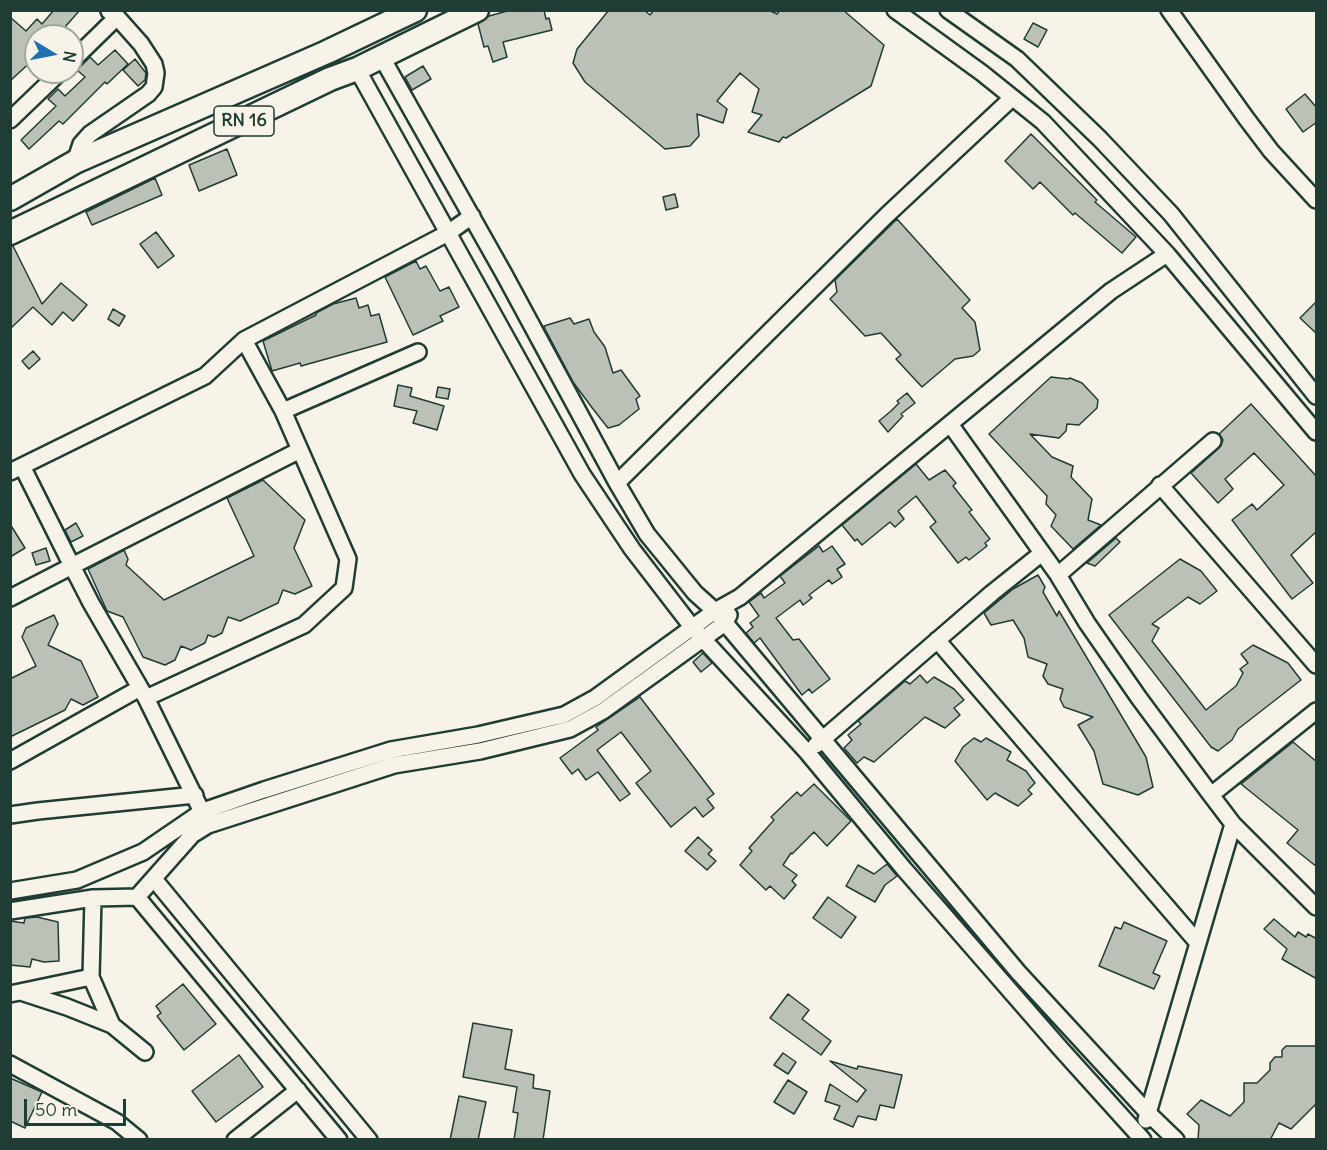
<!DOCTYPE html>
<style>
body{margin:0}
#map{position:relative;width:1327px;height:1150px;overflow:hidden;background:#f7f3e8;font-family:Delius,sans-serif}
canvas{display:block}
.frame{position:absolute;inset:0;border:12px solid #1f3d34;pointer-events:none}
.north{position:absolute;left:24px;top:24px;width:60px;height:60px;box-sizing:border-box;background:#f7f3e8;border:2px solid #a1aaa0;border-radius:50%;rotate:100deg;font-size:16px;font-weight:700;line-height:24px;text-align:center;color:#1f3d34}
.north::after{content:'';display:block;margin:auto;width:21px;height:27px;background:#1f6fb2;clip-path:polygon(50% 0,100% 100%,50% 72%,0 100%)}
.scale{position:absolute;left:24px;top:1099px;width:102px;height:27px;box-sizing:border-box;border:3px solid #1f3d34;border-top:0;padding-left:8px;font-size:18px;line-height:21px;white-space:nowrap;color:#1f3d34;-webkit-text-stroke:4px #f7f3e8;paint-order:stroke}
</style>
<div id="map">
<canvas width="1327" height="1150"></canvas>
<div class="frame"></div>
<div class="north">N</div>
<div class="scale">50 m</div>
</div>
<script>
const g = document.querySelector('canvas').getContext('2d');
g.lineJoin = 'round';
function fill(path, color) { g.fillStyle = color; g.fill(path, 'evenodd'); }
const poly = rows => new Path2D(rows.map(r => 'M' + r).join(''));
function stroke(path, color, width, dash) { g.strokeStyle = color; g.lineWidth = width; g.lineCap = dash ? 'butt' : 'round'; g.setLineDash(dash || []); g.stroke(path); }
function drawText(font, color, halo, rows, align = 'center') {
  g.font = font + ' Delius,sans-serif'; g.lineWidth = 4.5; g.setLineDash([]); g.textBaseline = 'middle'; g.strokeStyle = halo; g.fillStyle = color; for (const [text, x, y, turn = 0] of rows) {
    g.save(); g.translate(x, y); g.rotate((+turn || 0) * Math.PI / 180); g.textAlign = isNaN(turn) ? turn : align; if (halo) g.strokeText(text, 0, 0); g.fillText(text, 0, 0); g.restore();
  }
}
const building = poly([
 [54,10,80,10,57,36,36,36,36,57,10,81,10,17,26,31,37,19,42,24,54,10],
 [511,10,544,10,546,19,549,18,552,30,503,42,507,57,493,62,488,46,484,47,478,24,489,16,511,10],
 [609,10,644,10,650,15,654,10,768,10,777,14,780,10,843,10,884,45,871,86,786,138,783,137,779,142,748,132,762,115,752,112,759,89,740,73,717,101,727,109,723,123,697,114,699,136,690,146,665,149,585,82,573,63,577,49,609,10],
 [1033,23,1047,30,1038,47,1024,39,1033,23],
 [115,50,128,64,107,84,105,82,63,124,59,121,29,149,21,140,56,106,48,99,58,89,65,96,85,77,77,70,90,57,98,65,115,50],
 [135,59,146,73,145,80,138,86,123,70,135,59],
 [423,66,431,79,412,90,405,77,423,66],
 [1305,94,1317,108,1317,122,1303,132,1286,109,1305,94],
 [1031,134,1097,200,1095,202,1136,237,1122,253,1075,213,1073,215,1040,182,1033,189,1005,161,1031,134],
 [227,149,237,175,199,191,189,165,227,149],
 [155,178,162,195,92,225,86,212,155,178],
 [675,194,678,207,666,210,663,197,675,194],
 [897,219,970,300,962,308,975,322,980,350,973,356,955,359,922,387,896,359,901,355,881,333,865,336,830,299,837,292,835,280,897,219],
 [156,232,174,256,158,268,140,244,156,232],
 [10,246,13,246,42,304,61,283,87,305,73,321,63,312,52,325,33,307,10,329,10,246],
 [416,261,420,269,426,266,440,291,449,287,459,307,440,316,443,321,413,335,385,277,416,261],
 [356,298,359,308,368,305,371,316,379,314,387,342,301,366,300,363,272,371,263,341,316,315,316,313,333,304,356,298],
 [1317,301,1317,334,1300,318,1317,301],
 [113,309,125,316,119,326,108,319,113,309],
 [570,318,574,324,589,319,594,332,605,347,613,373,621,370,640,396,636,399,639,409,619,425,608,428,593,409,573,382,545,329,544,326,570,318],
 [33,351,40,359,29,369,22,361,33,351],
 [1051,377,1068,379,1070,378,1082,383,1098,400,1097,408,1079,425,1067,424,1066,431,1059,438,1030,434,1052,457,1073,466,1071,477,1092,499,1088,520,1101,525,1073,549,1051,526,1056,515,1046,504,1047,496,989,434,1051,377],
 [398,385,412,388,410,396,444,406,437,430,413,423,417,411,394,406,398,385],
 [438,387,450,389,448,399,436,397,438,387],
 [907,393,915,403,901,414,903,416,888,432,879,421,891,411,899,403,897,401,907,393],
 [1251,404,1317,477,1317,531,1291,555,1313,583,1292,599,1232,520,1252,504,1257,510,1284,485,1254,453,1225,479,1233,489,1218,503,1191,473,1219,448,1223,440,1219,434,1251,404],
 [916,464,929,480,945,470,956,483,953,486,972,510,969,512,990,539,985,543,987,546,969,560,966,557,958,563,930,527,936,522,916,496,898,511,904,519,895,527,890,522,862,545,857,539,855,541,842,525,916,464],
 [263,480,305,520,294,548,312,586,295,594,283,590,278,603,240,621,228,617,222,633,214,637,208,635,205,643,191,650,181,646,175,660,165,665,143,657,123,617,107,611,88,569,124,550,128,559,126,565,164,600,254,556,227,498,263,480],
 [76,523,83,536,71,542,65,530,76,523],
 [10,524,25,548,10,557,10,524],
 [1116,538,1120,542,1095,566,1087,563,1116,538],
 [819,546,823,552,832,546,845,564,837,569,842,577,832,584,829,580,809,595,812,598,803,605,800,600,776,618,793,640,799,639,830,679,812,693,809,689,802,695,760,638,754,643,746,633,753,627,750,623,759,616,749,602,761,593,764,598,785,583,780,576,819,546],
 [46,548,50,561,36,565,32,553,46,548],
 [1180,559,1201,571,1217,591,1200,604,1188,597,1152,624,1159,628,1152,641,1206,710,1236,686,1243,673,1240,669,1248,663,1241,654,1253,645,1288,663,1301,680,1238,729,1232,740,1218,751,1211,747,1109,615,1180,559],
 [1038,575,1045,587,1043,592,1057,616,1059,611,1146,757,1153,787,1138,795,1103,784,1094,751,1078,725,1093,717,1064,707,1060,699,1063,689,1048,684,1043,676,1047,664,1028,657,1024,638,1013,620,991,625,984,613,1013,589,1038,575],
 [54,615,58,624,48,645,81,661,98,697,83,705,71,699,65,710,10,737,10,679,36,666,22,637,26,628,54,615],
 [703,653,712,663,701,672,693,662,703,653],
 [920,675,927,683,934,677,954,689,964,700,954,708,960,715,945,728,925,717,874,762,864,757,857,763,844,748,852,740,848,735,861,724,858,721,905,681,910,684,920,675],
 [640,697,714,794,707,799,714,808,703,817,695,807,671,827,636,783,651,771,621,732,597,750,630,794,620,801,598,772,586,780,578,769,572,774,560,758,598,730,596,727,640,697],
 [974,738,981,742,986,738,1011,752,1007,760,1026,771,1035,783,1028,790,1032,794,1018,806,995,793,987,800,955,761,963,747,974,738],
 [1293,742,1317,762,1317,867,1287,843,1298,830,1241,784,1293,742],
 [814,784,851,821,827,846,814,832,792,854,791,853,783,865,797,875,792,881,796,885,784,899,770,886,766,890,740,865,752,851,749,848,774,820,771,817,797,792,801,796,814,784],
 [698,837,712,850,708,854,716,861,707,870,685,851,698,837],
 [887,864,897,876,885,885,875,902,846,886,858,865,874,874,887,864],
 [828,897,856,917,841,938,813,918,828,897],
 [37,917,58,922,59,961,44,962,32,959,30,967,10,965,10,921,24,923,25,918,37,917],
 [1274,919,1295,937,1298,932,1306,937,1308,934,1317,939,1317,979,1282,959,1287,949,1264,929,1274,919],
 [1124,922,1167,941,1153,973,1160,976,1154,989,1099,966,1115,927,1121,929,1124,922],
 [183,984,216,1024,184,1050,157,1016,161,1013,156,1006,183,984],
 [788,994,809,1010,802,1019,831,1041,821,1055,770,1018,788,994],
 [473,1023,512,1030,505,1069,534,1075,533,1088,550,1091,543,1140,514,1140,518,1113,513,1112,517,1087,463,1077,473,1023],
 [1286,1046,1317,1046,1317,1103,1291,1129,1279,1123,1270,1140,1198,1140,1199,1125,1187,1114,1201,1100,1230,1116,1244,1102,1244,1083,1257,1083,1270,1070,1270,1063,1275,1057,1282,1057,1282,1050,1286,1046],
 [783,1053,796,1062,788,1074,774,1065,783,1053],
 [239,1055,263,1087,216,1122,192,1091,239,1055],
 [830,1061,857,1069,858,1066,902,1075,894,1108,880,1105,876,1120,858,1116,853,1127,834,1119,840,1106,825,1101,830,1084,857,1102,866,1090,830,1061],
 [10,1078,42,1092,25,1128,10,1121,10,1078],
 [788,1080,807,1092,794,1114,774,1102,788,1080],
 [459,1096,486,1102,478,1140,450,1140,459,1096]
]);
fill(building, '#bbc1b6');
stroke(building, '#1f3d34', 1.5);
const minor = poly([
 [895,10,982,73,1043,122,1167,254,1316,432],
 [948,10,1017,59,1100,139,1171,214,1316,396],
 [1169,10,1246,118,1271,151,1316,200],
 [381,56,504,274,617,483,647,534,695,593,715,611,1018,972,1148,1113,1176,1140],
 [72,61,117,17,109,11],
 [357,69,582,474,632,549,692,627,807,752,904,869,1060,1048,1143,1140],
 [10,120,60,72],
 [75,162,81,144,90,134,148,94,154,87,156,73,154,64,141,44,117,17],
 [283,411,418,352],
 [950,424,1058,575,1087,623,1139,698,1211,795,1233,824,1316,907],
 [22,466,72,566,300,450],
 [10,472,205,376,244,340,448,233,472,216],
 [617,483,887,215,1012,98],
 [1160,485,1316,665],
 [1058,575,1213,441],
 [10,598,72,566,91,603,146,698,206,820],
 [937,640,1198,943],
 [146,698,304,625,344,588,348,559,283,411,244,340],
 [816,745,992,593,1042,553],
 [10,761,140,688],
 [1211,795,1316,711],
 [10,815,38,811,195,795],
 [154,879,369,1140],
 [10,891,77,880,143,852,203,811,264,790,391,750,478,735,564,715,595,698,715,611,740,597,1111,291,1167,254],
 [137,897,339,1140],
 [93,898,91,977,112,1025,145,1052],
 [10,911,93,898,137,897,192,835,208,825,394,765,480,751,570,729,603,711,725,623,729,615],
 [21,992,67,1007,112,1025],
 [10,994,91,977],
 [10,1064,117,1122,139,1140],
 [1146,1120,1233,824],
 [235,1140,298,1090]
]);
const highway = poly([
 [10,199,75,162,327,52,415,10],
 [10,233,330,79,357,69,477,10]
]);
stroke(minor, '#1f3d34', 20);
stroke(highway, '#1f3d34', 27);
stroke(minor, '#f7f3e8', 15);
stroke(highway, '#f7f3e8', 22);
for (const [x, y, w] of [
 [244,121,60]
]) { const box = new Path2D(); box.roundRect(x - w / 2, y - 15, w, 30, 4.5); g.fillStyle = '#f7f3e8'; g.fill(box); stroke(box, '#1f3d34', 1.5); }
drawText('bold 18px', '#1f3d34', null, [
 ["RN 16",244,121]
]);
</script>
